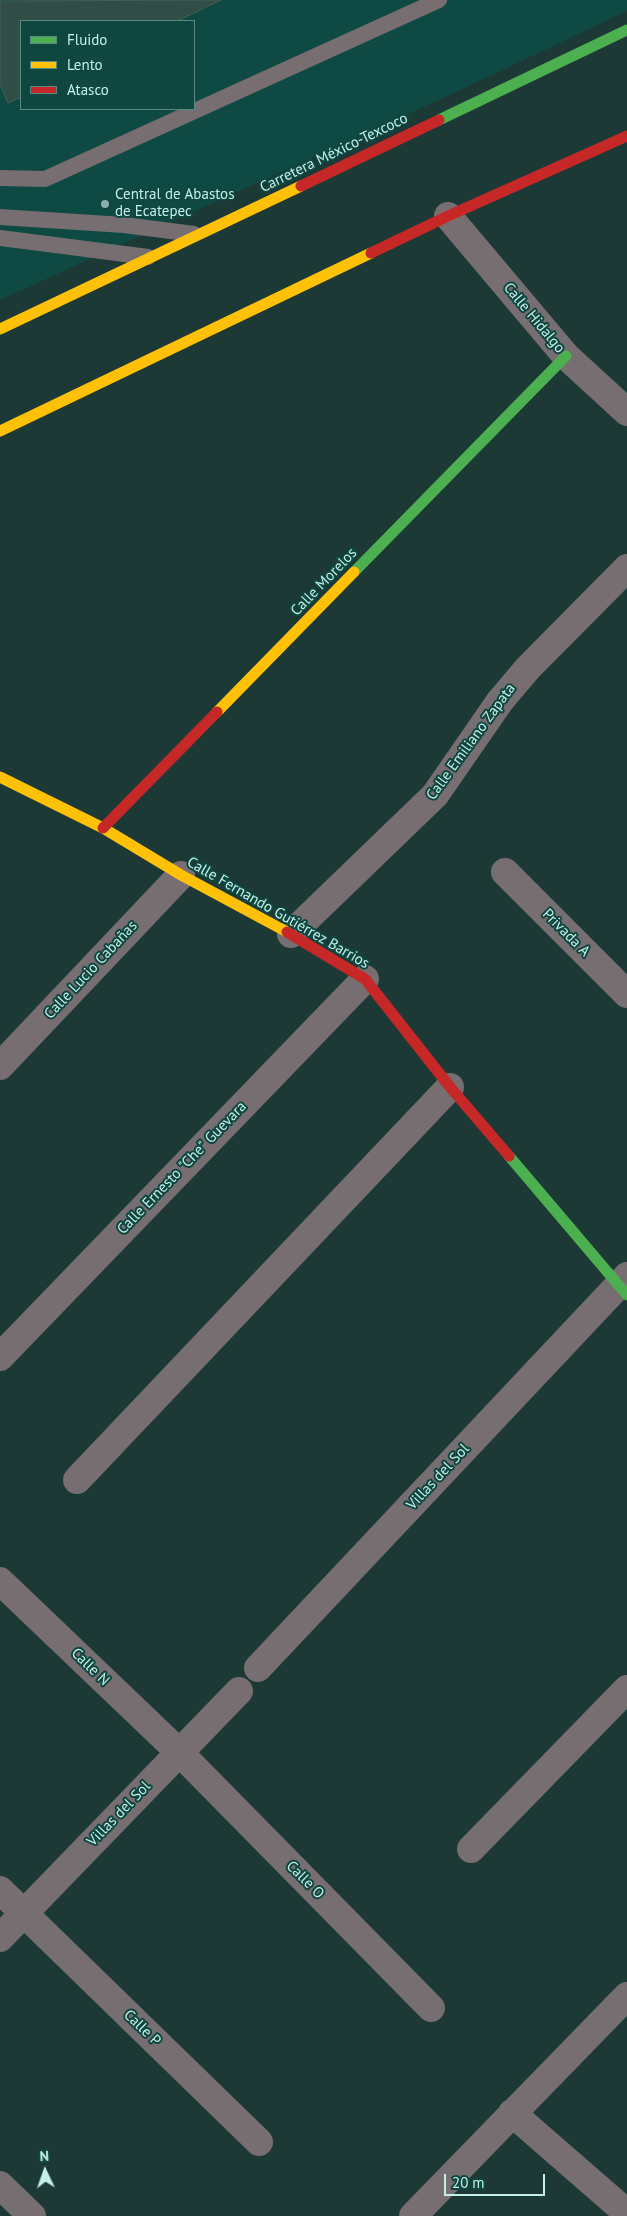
<!DOCTYPE html>
<meta charset="utf-8">
<style>
body{margin:0}
#map{position:relative;width:627px;height:2216px;overflow:hidden;background:#1d3936;font-family:"PT Sans",sans-serif}
canvas{display:block}
.legend{position:absolute;left:20px;top:20px;width:175px;height:90px;box-sizing:border-box;background:#104640;border:1px solid #588a83;margin:0;padding:6px 9px;list-style:none;font-size:15px;color:#c3efe8}
.legend li{display:flex;align-items:center;gap:10px;height:25px}
.legend b{width:25px;border:1px solid #588a83}
.north{position:absolute;left:20px;top:2146px;width:50px;height:50px;-webkit-text-stroke:4px #104640;paint-order:stroke;rotate:357deg;font-size:14px;font-weight:700;line-height:20px;text-align:center;color:#c3efe8}
.north::after{content:'';display:block;margin:auto;width:18px;height:22px;background:#c3efe8;clip-path:polygon(50% 0,100% 100%,50% 72%,0 100%)}
.scale{position:absolute;left:444px;top:2174px;width:101px;height:22px;box-sizing:border-box;border:2px solid #c3efe8;border-top:0;padding-left:6px;font-size:15px;line-height:18px;white-space:nowrap;color:#c3efe8;-webkit-text-stroke:4px #104640;paint-order:stroke}
</style>
<div id="map">
<canvas width="627" height="2216"></canvas>
<ul class="legend">
<li><b style="height:6px;background:#4caf50"></b>Fluido</li>
<li><b style="height:6px;background:#ffc107"></b>Lento</li>
<li><b style="height:6px;background:#c62828"></b>Atasco</li>
</ul>
<div class="north">N</div>
<div class="scale">20 m</div>
</div>
<script>
const g = document.querySelector('canvas').getContext('2d');
g.lineJoin = 'round';
function fill(path, color) { g.fillStyle = color; g.fill(path, 'evenodd'); }
const poly = rows => new Path2D(rows.map(r => 'M' + r).join(''));
function stroke(path, color, width, dash) { g.strokeStyle = color; g.lineWidth = width; g.lineCap = dash ? 'butt' : 'round'; g.setLineDash(dash || []); g.stroke(path); }
function drawText(font, color, halo, rows, align = 'center') {
  g.font = font + ' "PT Sans",sans-serif'; g.lineWidth = 4; g.setLineDash([]); g.textBaseline = 'middle'; g.strokeStyle = halo; g.fillStyle = color; for (const [text, x, y, turn = 0] of rows) {
    g.save(); g.translate(x, y); g.rotate((+turn || 0) * Math.PI / 180); g.textAlign = isNaN(turn) ? turn : align; if (halo) g.strokeText(text, 0, 0); g.fillText(text, 0, 0); g.restore();
  }
}
fill(poly([
 [0,0,627,0,627,11,452,94,0,300],
 [21,21,194,21,194,109,21,109]
]), '#0f4943');
const building = poly([
 [221,0,177,21,21,21,21,97,8,103,0,84,0,1,221,0]
]);
fill(building, '#314e46');
stroke(building, '#436058', 1);
stroke(poly([
 [0,178,45,179,439,0],
 [0,217,124,225,194,234],
 [0,238,148,257]
]), '#766e71', 16);
stroke(poly([
 [448,216,566,356,627,412],
 [505,872,627,994],
 [291,934,435,795,500,701,528,668,627,568],
 [0,1066,181,875],
 [0,1357,365,979],
 [77,1480,450,1087],
 [0,1581,179,1752,431,2008],
 [258,1668,627,1276],
 [471,1849,627,1689],
 [0,1890,259,2142],
 [0,1938,239,1691],
 [512,2113,627,2213],
 [0,2185,32,2216],
 [413,2216,627,1996]
]), '#766e71', 28);
stroke(poly([
 [439,120,627,30],
 [354,572,566,356],
 [509,1156,627,1295]
]), '#4caf50', 11);
stroke(poly([
 [0,329,301,186],
 [0,431,371,253],
 [217,712,354,572],
 [0,777,103,828,181,875,287,932]
]), '#ffc107', 11);
stroke(poly([
 [301,186,439,120],
 [371,253,448,216,627,136],
 [103,828,217,712],
 [287,932,365,979,450,1087,509,1156]
]), '#c62828', 11);
for (const [x, y, r, color] of [
 [105,204,5,"#89afaa"]
]) { const dot = new Path2D(); dot.arc(x, y, r, 0, 2 * Math.PI); g.fillStyle = color; g.fill(dot); stroke(dot, '#104640', 2); }
drawText('15px', '#c3efe8', '#104640', [
 ["Carretera México-Texcoco",334,153,-26],
 ["Calle Hidalgo",534,318,50],
 ["Calle Morelos",324,582,-46],
 ["Calle Emiliano Zapata",471,742,-54],
 ["Calle Fernando Gutiérrez Barrios",278,913,30],
 ["Privada A",566,933,45],
 ["Calle Lucio Cabañas",91,970,-47],
 ["Calle Ernesto \"Che\" Guevara",182,1168,-46],
 ["Villas del Sol",438,1477,-47],
 ["Calle N",90,1667,44],
 ["Villas del Sol",119,1814,-46],
 ["Calle O",305,1880,45],
 ["Calle P",142,2028,44]
]);
drawText('15px', '#c3efe8', '#104640', [
 ["Central de Abastos",115,195],
 ["de Ecatepec",115,212]
], 'left');
</script>
